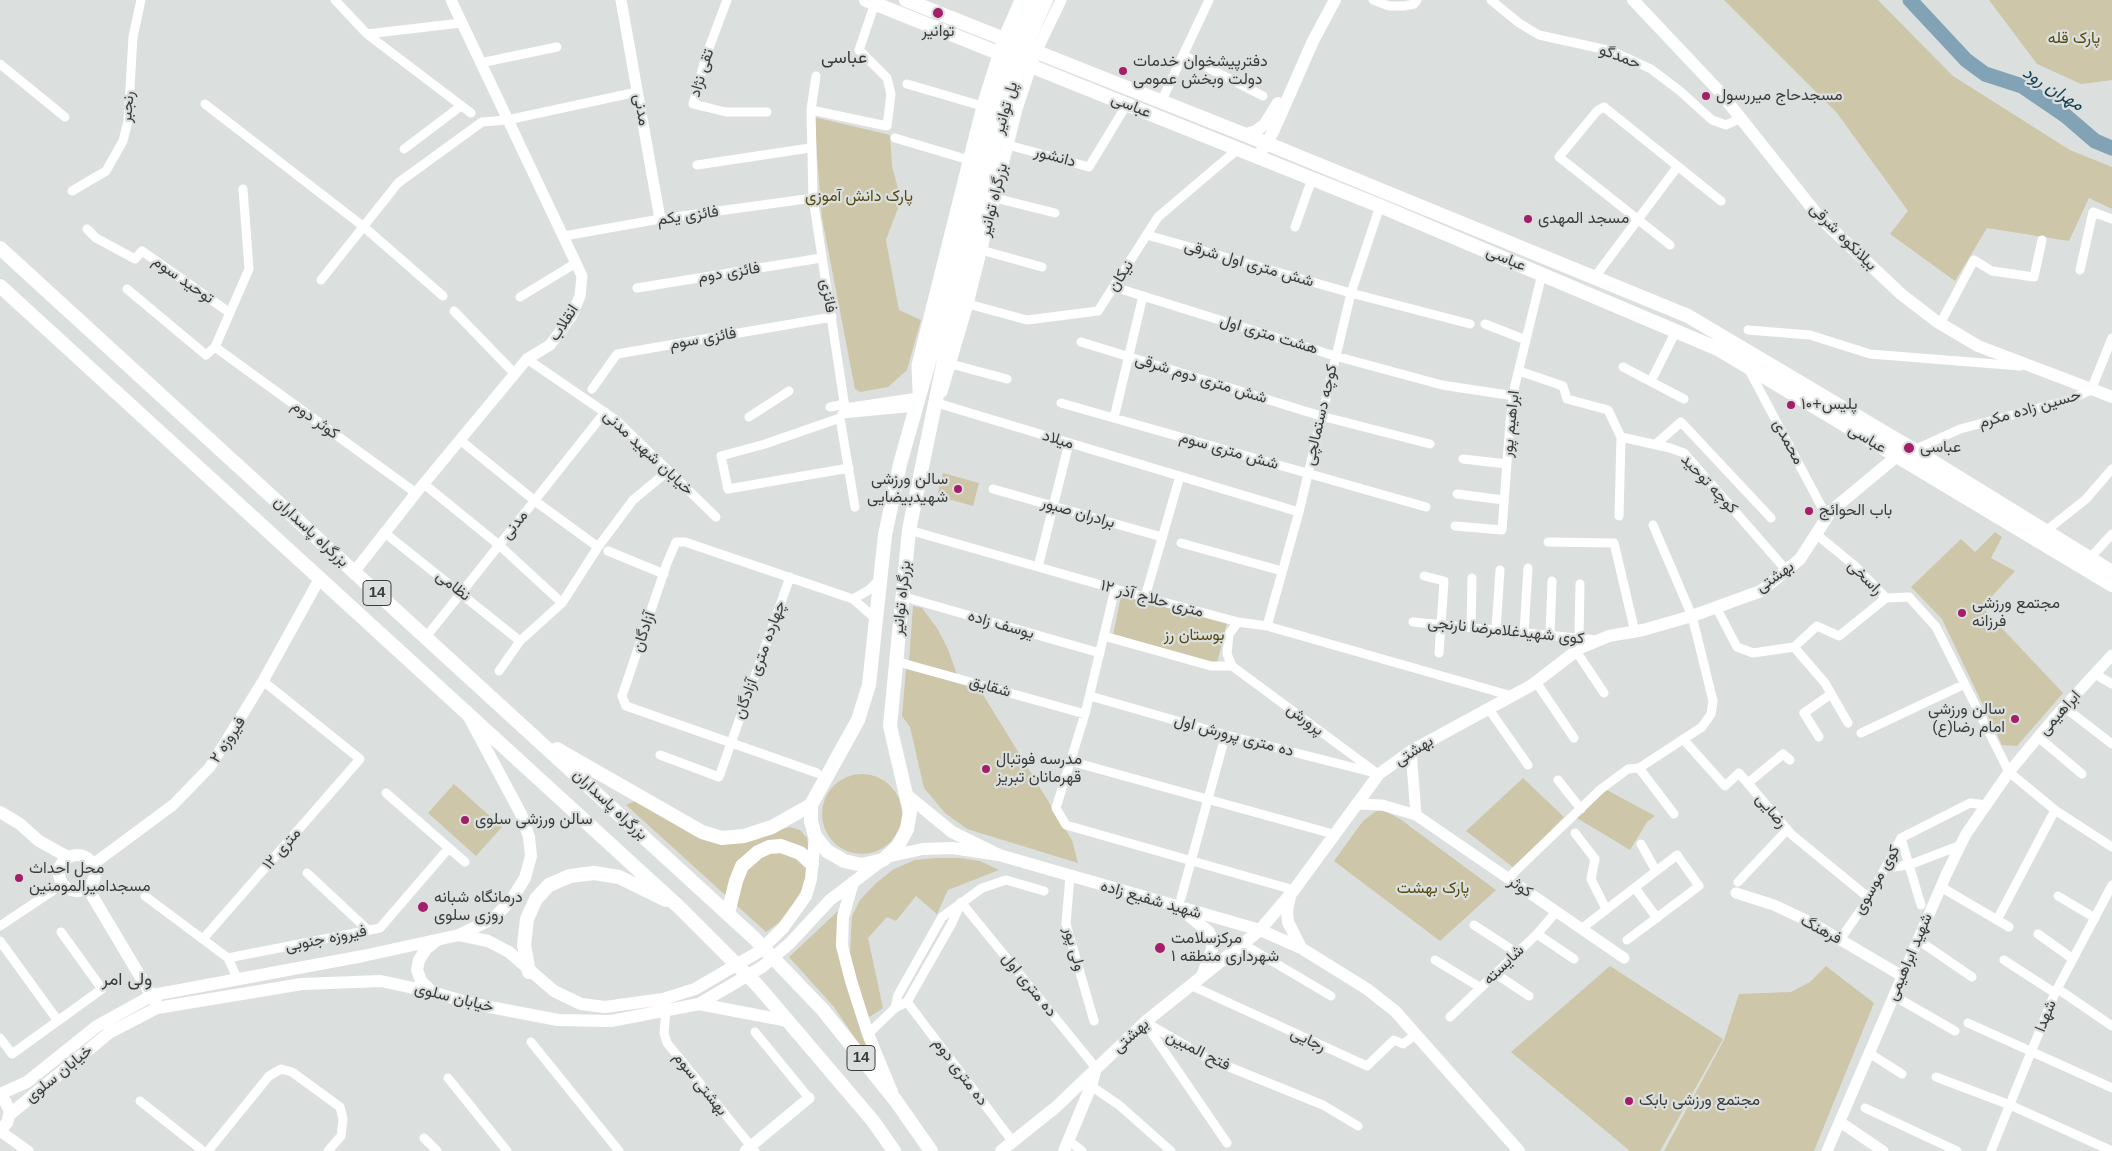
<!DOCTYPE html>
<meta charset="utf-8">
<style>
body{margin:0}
canvas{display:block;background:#dbe0de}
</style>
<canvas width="2112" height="1151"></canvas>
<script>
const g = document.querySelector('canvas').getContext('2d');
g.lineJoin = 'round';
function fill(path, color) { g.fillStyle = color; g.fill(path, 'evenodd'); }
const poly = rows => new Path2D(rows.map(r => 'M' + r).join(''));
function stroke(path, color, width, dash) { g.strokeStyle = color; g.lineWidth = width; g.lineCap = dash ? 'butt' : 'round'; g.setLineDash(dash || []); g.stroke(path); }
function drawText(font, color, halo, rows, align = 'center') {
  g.font = font + ' Arial,Vazirmatn,sans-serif'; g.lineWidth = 4.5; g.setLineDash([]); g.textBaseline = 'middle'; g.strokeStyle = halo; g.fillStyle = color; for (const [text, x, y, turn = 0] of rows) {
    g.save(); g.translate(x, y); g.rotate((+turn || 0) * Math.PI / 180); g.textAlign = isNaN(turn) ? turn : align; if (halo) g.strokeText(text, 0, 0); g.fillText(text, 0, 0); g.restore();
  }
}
fill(poly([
 [1724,0,1878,0,1953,76,2070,150,2112,167,2112,209,2089,198,2069,241,1987,228,1955,281,1890,234,1908,211,1837,113],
 [1989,0,2112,0,2112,80,2081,84,2037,64],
 [814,117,890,135,892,166,901,200,886,240,892,273,899,310,921,320,907,370,888,387,860,392,855,389,822,218],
 [943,473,979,483,973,506,937,496],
 [1995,532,2002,537,1991,558,2015,571,1982,607,2063,693,2017,746,2002,745,1942,619,1911,587,1961,539,1975,552],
 [1121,596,1227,623,1217,663,1113,635],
 [913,606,922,608,937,628,948,649,957,675,909,661],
 [906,669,979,688,1072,840,1078,863,967,829,945,813,924,788,910,727,902,716],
 '822 814a40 40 0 1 1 80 0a40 40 0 1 1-80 0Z',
 [1523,778,1564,817,1514,868,1466,831],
 [454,784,502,827,476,856,428,813],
 [1605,789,1655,816,1647,822,1630,850,1577,818],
 [639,799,697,832,779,830,790,827,800,830,807,838,809,849,806,876,803,888,785,918,766,932,626,805],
 [1376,811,1385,811,1400,819,1496,890,1440,941,1334,861,1363,821],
 [935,858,960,858,980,861,999,870,948,890,937,914,916,896,896,921,887,917,868,938,883,1008,868,1018,850,954,852,916,860,900,876,883,894,869,915,860],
 [838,911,836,946,872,1063,834,1007,789,957],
 [1610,966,1723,1039,1660,1151,1630,1151,1511,1052],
 [1826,966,1874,1003,1814,1151,1664,1151,1724,1040,1739,994,1791,992,1810,982]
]), '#cdc6a9');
stroke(poly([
 [1910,0,1966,60,1985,74,2022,86,2066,116,2095,141,2112,148]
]), '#82a2b5', 15);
stroke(poly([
 [335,0,367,34,461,23],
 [727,0,706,56,693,104,726,112,767,112],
 [1373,0,1389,6,1404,6,1414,4,1417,0],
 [1491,0,1519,23,1539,35,1612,51,1651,69,1680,91,1712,120,1726,125,1741,118],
 [367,34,471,113],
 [1183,55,1263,96],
 [480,63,557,47],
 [0,64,65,117],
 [816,76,811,110,813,198,845,408,918,397],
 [907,84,982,106],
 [1161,102,1209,0],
 [205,104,364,227,443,296],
 [811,110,887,126,891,94,887,78,859,50,875,3],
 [895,138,969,160],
 [1008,145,1089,167,1127,104],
 [404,149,461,106],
 [697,165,810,148],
 [72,191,106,171,123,141,128,121,133,37,141,0],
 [995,198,1055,213],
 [1295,227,1312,179],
 [87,229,96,238,135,259,142,251,230,313],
 [1147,235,1351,293,1470,324],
 [564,236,660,219,813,198],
 [1670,245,1559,157,1597,111,1604,107,1721,201],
 [981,250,1042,267],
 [2080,270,2093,212,2112,219],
 [1594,278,1678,166],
 [321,280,398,183,482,122,507,120,637,92],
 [1114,287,1335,356,1442,385,1514,396],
 [637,288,821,258],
 [127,289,206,355,215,347,249,269,243,189],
 [520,297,576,263],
 [968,304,1027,320,1098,311,1158,217,1238,149],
 [454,311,515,374],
 [1485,324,1526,340],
 [1940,324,1974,260,1992,271,2034,277,2042,240],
 [1748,330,1810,335,1870,354,2020,366],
 [1081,342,1321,416,1430,444],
 [215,347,416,493],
 [527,359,616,420,716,517],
 [951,364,1007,379],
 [1623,367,1684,399],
 [1748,368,1827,517],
 [1519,371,1563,386,1567,399,1608,410,1621,437,1670,448,1684,453,1787,571],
 [1651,381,1676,331],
 [592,389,617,354,832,317],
 [937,403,1299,512],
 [1061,403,1426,507],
 [830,407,845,404],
 [842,414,840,418,855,507],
 [842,414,915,407],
 [749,417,789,391],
 [840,418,765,444,721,456,728,489,849,468],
 [1114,418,1143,296],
 [460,440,535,501,598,547],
 [1656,444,1681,422,1771,518],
 [1914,450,1960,429,2069,400,2091,390,2112,338],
 [1463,459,1507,464],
 [424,484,499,545,562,603],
 [993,489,1162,537],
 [1457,494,1504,500],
 [1619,516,1621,437],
 [1455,526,1502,530,1510,421,1515,385,1542,274],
 [909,530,1115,589,1238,622,1267,626,1512,696],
 [2046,531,2086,499,2112,469],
 [385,533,520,641],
 [1816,534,1855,566,1886,598,1909,597,1936,627,2009,772,2055,810,2112,847],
 [1548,542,1614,543,1635,632],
 [1181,543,1282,571],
 [608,551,664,574],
 [2090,558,2112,534],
 [1038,567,1069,443],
 [1424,576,1444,581,1439,653],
 [1115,589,1085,714,1056,808,1066,825,1294,890],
 [901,596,1100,653],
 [1145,597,1180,476],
 [853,599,869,590,880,579],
 [1716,607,1737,647,1753,653,1794,647,1817,626,1839,636,1886,598],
 [1238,622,1229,634,1227,654,1232,666,1374,771],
 [1413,622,1597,640],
 [1267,626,1299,512,1351,293,1380,206],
 [1471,628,1472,578],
 [1496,630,1500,570],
 [1524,633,1528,568],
 [1550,635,1552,581],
 [1104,636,1211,666,1232,666],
 [426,637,605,412],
 [1579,638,1580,584],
 [1794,647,1825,683,1848,723],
 [1576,651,1604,693],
 [895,661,1085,714],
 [499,671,520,641,562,603,598,547,633,500,668,471],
 [2095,674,2112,684],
 [1536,682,1574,738],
 [1090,696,1226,735,1379,774],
 [2064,707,2112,744],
 [1488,708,1528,765],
 [1861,733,1965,684],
 [1819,737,1804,713,1831,694],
 [2038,737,2082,774],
 [1683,739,1725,786,1739,773,1791,834,1869,898],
 [660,755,719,777,790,577],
 [1070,761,1333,834],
 [1639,768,1674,814],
 [817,773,626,706,622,696,667,563,676,542,685,542,853,599,876,619],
 [1558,780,1581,809],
 [1748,783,1783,754,1790,760],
 [386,793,465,862],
 [1575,833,1595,859,1591,879,1606,909],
 [1901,838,1970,803,1986,805],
 [1641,844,1656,871],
 [1885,868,1909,865,1921,905],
 [307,873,368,930],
 [1070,876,1066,924,1094,1021],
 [1507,879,1601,789,1628,769,1639,768,1702,727,1711,714,1713,701,1692,616,1653,525],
 [1738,882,1787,830],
 [1941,887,2009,927],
 [1635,888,1657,918],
 [145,896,228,958,238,980],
 [2058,896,2095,918],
 [1181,898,1223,744],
 [961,902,1096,1068],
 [1997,920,2055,810],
 [1474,925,1517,953],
 [0,926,63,884],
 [1581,929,1677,855,1699,886,1627,940],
 [1537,934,1574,959],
 [2038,934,2073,959],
 [203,939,360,759,263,681],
 [1918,940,1972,977],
 [0,941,58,1021],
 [1839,941,1869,898,1901,838,1909,865,1961,845],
 [1243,944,1331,996],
 [228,958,380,928,448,849],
 [1435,960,1481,988],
 [2004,960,2055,993],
 [1496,974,1529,996],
 [1190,985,1367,1066,1394,1040,1403,1044,1416,1034],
 [2058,989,2112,1026],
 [1894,996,1955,1031],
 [907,1002,1013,1142],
 [895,1008,898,995,942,917,982,888,1006,880,1044,891],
 [666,1010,664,1033,667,1043,755,1151],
 [1450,1017,1537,934,1556,912],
 [1145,1022,1207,1058,1323,1105,1358,1126],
 [1968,1023,2112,1088],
 [1147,1026,1227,1143],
 [755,1032,809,1098],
 [868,1034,895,1008,907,1002,952,923,960,905],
 [0,1038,12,1054,102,989,61,932],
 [531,1042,619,1151],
 [1869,1053,1902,1074],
 [1936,1077,2010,1105,2112,1151],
 [448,1078,507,1151],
 [1091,1086,1119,1105,1171,1151],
 [140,1101,203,1151],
 [1865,1108,1957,1151],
 [424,1138,437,1151],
 [1068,1140,1082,1151],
 [208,1151,269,1076,281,1069,292,1072,340,1107,343,1119,341,1136,328,1151],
 [1991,1151,2055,993,2112,885]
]), '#fff', 9);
stroke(poly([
 [621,0,660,219],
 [918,391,917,365,982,106,1003,39,1020,0],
 [942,392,968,304,1017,109,1036,52,1061,0],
 [354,572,416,493,527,359,550,345,571,317,580,296,582,276,451,0],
 [1411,751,1416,815],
 [1356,804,1382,805,1416,815,1624,958],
 [92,865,173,805,210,767,263,681,320,578],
 [1736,893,1774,905,1812,923,1902,976],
 [1840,1122,1883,1151],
 [0,1131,28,1151],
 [745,1151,809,1098],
 [1827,1151,1946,875,1966,834,2009,772,2055,717,2112,655]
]), '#fff', 11);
stroke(poly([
 [1633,0,1719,91,1820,218,1901,294,1936,321,1978,346,2112,397],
 [1244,135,1256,131,1265,124,1278,103],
 [1258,157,1273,132,1313,41,1335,0],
 [0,812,20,824,39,841,68,857],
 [999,855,1260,930,1301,948,1367,989,1395,1011,1519,1151],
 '59 873a18 18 0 1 1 36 0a18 18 0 1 1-36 0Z',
 [886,857,923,849,952,848,999,855,952,832,907,795],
 [853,882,843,917,842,946,851,981,868,1034,892,1092],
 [87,887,156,1003],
 [1290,896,1287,911,1288,922,1301,948],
 [1187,914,1209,932,1212,941,1212,949,1202,976],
 [459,935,494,918,512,899,525,878,531,856,529,837,521,814,469,717],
 [432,992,421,981,417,970,419,960,426,949,437,940],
 [699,1004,788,1021],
 [0,1094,27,1082,97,1026,153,995,363,956,459,935,488,941,509,952,554,991,581,1004,605,1007,663,999,695,989,760,951,783,928,806,896,811,879,815,836],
 [0,1097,5,1101,10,1112,7,1123,0,1130],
 [9,1115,109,1033,157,1008,302,984,381,981,432,992,469,1003,558,1020,611,1021,699,1004,762,967,790,943,830,900,880,862],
 [1001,1151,1056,1107,1145,1022,1260,930,1294,890,1379,774,1411,751,1532,685,1580,648,1609,636,1643,630,1692,616,1761,591,1800,559,1831,511,1897,456,1905,453],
 [1064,1151,1091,1086,1096,1068]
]), '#fff', 12);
stroke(poly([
 [866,0,1380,206,1718,349,2112,585],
 [906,0,1266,143,1688,316,1914,450,2112,572]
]), '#fff', 14);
stroke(poly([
 [1032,0,1010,50,992,110,937,333,900,464,885,535,869,685,858,720,811,805,811,821,815,836,827,851,844,861,862,865,883,860,898,846,907,829,910,812,890,726,909,530,949,336,1003,113,1022,54,1046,0],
 [0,248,754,938,823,1010,896,1101,931,1151],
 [0,286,679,907,759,987,873,1121,894,1151],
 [557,749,702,832,722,838,744,836,772,827,811,805],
 [728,913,736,881,742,866,758,852,769,847,781,846,800,853,812,864],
 [529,972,524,945,527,919,536,899,549,885,570,876,594,873,619,877,666,900]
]), '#fff', 14);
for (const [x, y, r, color] of [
 [938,13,6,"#a41e69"],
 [1123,71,5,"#a41e69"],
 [1706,96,5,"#a41e69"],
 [1528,219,5,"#a41e69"],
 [1791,405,5,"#a41e69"],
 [1909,448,6,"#a41e69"],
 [958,489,5,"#a41e69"],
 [1809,511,5,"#a41e69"],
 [1962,613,5,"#a41e69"],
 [2015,719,5,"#a41e69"],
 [986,769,5,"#a41e69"],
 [465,820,5,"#a41e69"],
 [19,878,5,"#a41e69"],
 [423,907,6,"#a41e69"],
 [1160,948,6,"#a41e69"],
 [1629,1101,5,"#a41e69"]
]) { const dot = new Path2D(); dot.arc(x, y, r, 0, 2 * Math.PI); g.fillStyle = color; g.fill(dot); stroke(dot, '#dbe0de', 2); }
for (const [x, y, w] of [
 [377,593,28],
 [861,1058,28]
]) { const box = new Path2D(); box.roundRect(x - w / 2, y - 12.5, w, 25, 4); g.fillStyle = '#dbe0de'; g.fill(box); stroke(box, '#3b3d3c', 1); }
drawText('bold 15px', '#3b3d3c', null, [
 ["14",377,593],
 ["14",861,1058]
]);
drawText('16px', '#3b3d3c', '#dbe0de', [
 ["توانیر",938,32,"center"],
 ["دفترپیشخوان خدمات",1133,62],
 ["دولت وبخش عمومی",1133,80],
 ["مسجدحاج میررسول",1716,96],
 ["مسجد المهدی",1538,219],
 ["پلیس+۱۰",1801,405],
 ["عباسی",1920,448],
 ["سالن ورزشی",948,480,"right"],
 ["شهیدبیضایی",948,498,"right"],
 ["باب الحوائج",1819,511],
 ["مجتمع ورزشی",1972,604],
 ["فرزانه",1972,622],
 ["سالن ورزشی",2005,710,"right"],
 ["امام رضا(ع)",2005,728,"right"],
 ["مدرسه فوتبال",996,760],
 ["قهرمانان تبریز",996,778],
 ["سالن ورزشی سلوی",475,820],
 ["محل احداث",29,869],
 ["مسجدامیرالمومنین",29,887],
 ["درمانگاه شبانه",434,898],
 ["روزی سلوی",434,916],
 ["مرکزسلامت",1171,939],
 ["شهرداری منطقه ۱",1171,957],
 ["مجتمع ورزشی بابک",1639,1101]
], 'left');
drawText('16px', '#564910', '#dbe0de', [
 ["پارک قله",2074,39],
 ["پارک دانش آموزی",859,197],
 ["بوستان رز",1194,636],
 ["پارک بهشت",1433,889]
]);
drawText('16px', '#3b3d3c', '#dbe0de', [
 ["حمدگو",1620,57,21],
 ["تقی نژاد",702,73,-73],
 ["عباسى",1131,106,22],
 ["رنجبر",128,107,-85],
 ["پل توانیر",1006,108,-74],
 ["مدنی",641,110,80],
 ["دانشور",1055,157,15],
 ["بزرگراه توانیر",994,200,-76],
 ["فائزی یکم",688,216,-8],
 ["بیلانکوه شرقی",1843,237,45],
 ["عباسى",1506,259,23],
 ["شش متری اول شرقی",1249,264,16],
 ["فائزی دوم",729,273,-9],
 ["نیکان",1121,276,-57],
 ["توحید سوم",183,280,35],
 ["فائزی",828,296,80],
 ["انقلاب",564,323,-57],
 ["هشت متری اول",1269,335,17],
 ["فائزی سوم",703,339,-10],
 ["شش متری دوم شرقی",1201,379,17],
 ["حسین زاده مکرم",2030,409,-16],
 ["کوچه دستمالچی",1321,415,-77],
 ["کوثر دوم",315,420,36],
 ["ابراهیم پور",1511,424,-84],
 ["عباسى",1867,439,31],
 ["میلاد",1058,440,17],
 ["محمدی",1788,442,62],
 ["شش متری سوم",1229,451,16],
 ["خیابان شهید مدنی",648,453,43],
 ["کوچه توحید",1709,484,47],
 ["برادران صبور",1078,513,16],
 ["مدنی",515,525,-51],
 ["بزرگراه پاسداران",311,532,43],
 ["بهشتی",1775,577,-35],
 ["راسخی",1865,578,45],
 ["نظامی",453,586,38],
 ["بزرگراه توانیر",902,598,-84],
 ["۱۲ متری حلاج آذر",1152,599,15],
 ["یوسف زاده",1001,625,16],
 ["کوی شهیدغلامرضا نارنجی",1506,631,6],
 ["آزادگان",644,632,-71],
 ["چهارده متری آزادگان",760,660,-70],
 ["شقایق",990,687,16],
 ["ابراهیمی",2060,713,-48],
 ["پرورش",1305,720,37],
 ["ده متری پرورش اول",1234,736,15],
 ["فیروزه ٢",228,740,-57],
 ["بهشتی",1414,751,-32],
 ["بزرگراه پاسداران",610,805,43],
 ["رضایی",1771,811,50],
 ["۱۲ متری",282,849,-49],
 ["کوی موسوی",1877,880,-60],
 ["کوثر",1520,887,34],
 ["شهید شفیع زاده",1151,900,16],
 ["فرهنگ",1821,930,28],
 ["فیروزه جنوبی",326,939,-11],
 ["ولی پور",1074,949,75],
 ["شهید ابراهیمی",1910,957,-67],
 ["شایسته",1504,965,-44],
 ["ده متری اول",1029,985,51],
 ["خیابان سلوی",454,998,14],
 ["شهدا",2046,1016,-68],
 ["بهشتی",1131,1036,-42],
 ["رجایی",1308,1040,25],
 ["فتح المبین",1198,1051,27],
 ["ده متری دوم",960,1072,53],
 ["خیابان سلوی",59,1074,-39],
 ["بهشتی سوم",700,1084,51]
]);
drawText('18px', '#3b3d3c', '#dbe0de', [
 ["عباسی",844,58],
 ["ولی امر",127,980]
]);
drawText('italic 18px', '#113e53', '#dbe0de', [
 ["مهران رود",2053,89,32]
]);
</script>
